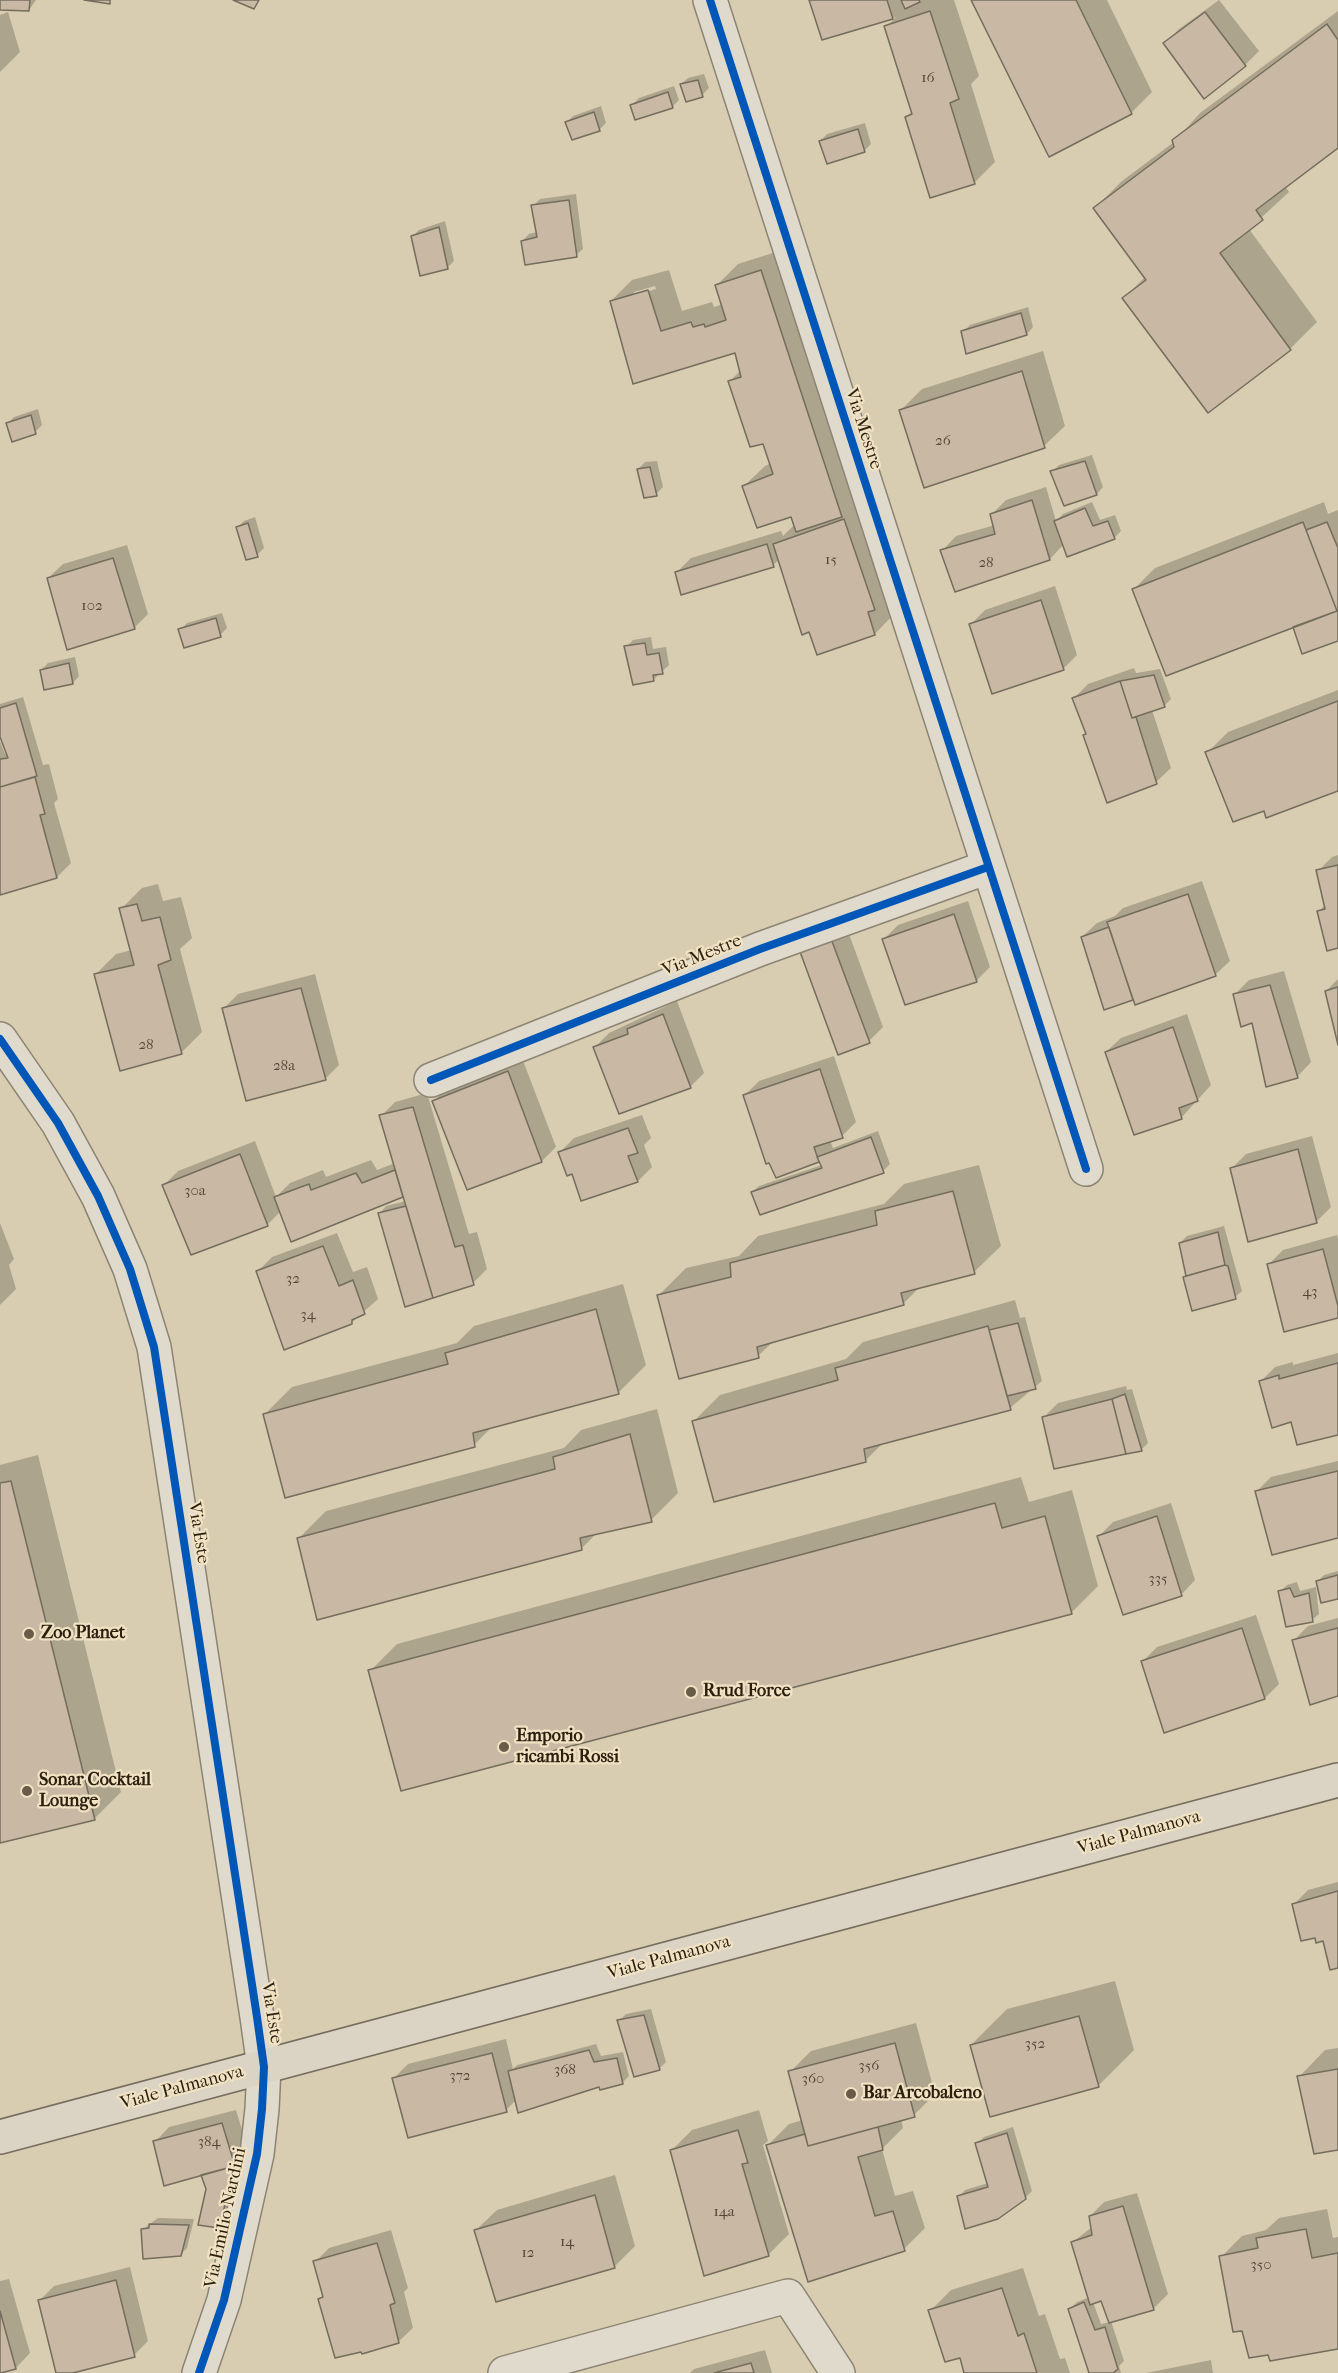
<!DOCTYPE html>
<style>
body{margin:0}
canvas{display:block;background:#d8cdb1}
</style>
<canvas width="1338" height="2373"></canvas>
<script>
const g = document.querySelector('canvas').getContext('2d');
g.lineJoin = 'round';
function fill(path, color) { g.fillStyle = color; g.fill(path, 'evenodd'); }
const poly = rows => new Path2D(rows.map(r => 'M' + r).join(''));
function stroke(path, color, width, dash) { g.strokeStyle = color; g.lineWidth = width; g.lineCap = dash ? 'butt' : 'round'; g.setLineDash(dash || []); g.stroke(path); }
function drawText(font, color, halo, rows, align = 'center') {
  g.font = font + ' "IM FELL French Canon",serif'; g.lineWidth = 4.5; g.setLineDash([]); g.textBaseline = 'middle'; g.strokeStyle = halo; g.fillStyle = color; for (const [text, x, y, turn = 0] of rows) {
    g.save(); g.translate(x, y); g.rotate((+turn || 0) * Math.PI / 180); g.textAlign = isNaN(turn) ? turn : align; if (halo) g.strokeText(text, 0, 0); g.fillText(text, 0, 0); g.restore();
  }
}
fill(poly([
 [0,0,36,0,29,10,0,8],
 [810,0,954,0,979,76,971,84,995,162,974,183,906,117,913,111,886,27,896,17,823,38],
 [973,0,1107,0,1152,92,1131,113],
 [1219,0,1259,51,1245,65,1165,43,1179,29],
 [1338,11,1338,146,1285,186,1289,192,1249,229,1317,322,1290,349,1208,411,1124,298,1145,277,1095,208,1122,181,1174,142,1200,113],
 [8,12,20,52,0,72,0,15],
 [704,74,709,88,702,95,681,84,688,78],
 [674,86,679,100,672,107,632,105,639,98],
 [601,106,606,123,599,130,567,122,573,116],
 [865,123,871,144,864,151,820,141,827,134],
 [576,194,583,249,576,255,522,241,529,234,537,232,533,206,540,199],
 [445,221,454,261,447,268,412,237,419,230],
 [782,250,862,495,854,503,865,499,895,613,875,634,810,630,780,559,773,565,677,572,691,558,781,531,783,536,795,524,792,516,744,486,765,466,771,463,764,442,730,381,741,370,736,351,634,382,611,301,632,280,669,270,682,311,712,302,714,307,723,304,717,285,738,264],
 [655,286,656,289,634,295,634,292],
 [1028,307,1033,327,1027,334,963,332,970,325],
 [1043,351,1065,426,1044,446,901,410,922,389],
 [38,409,42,425,35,432,7,424,14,417],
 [1092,455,1103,487,1097,494,1052,472,1059,465],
 [657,461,663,487,656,494,638,469,645,462],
 [1046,487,1056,521,1063,514,1092,502,1100,520,1115,515,1121,531,1114,538,1064,544,1050,559,956,590,942,551,956,536,995,525,992,514,1006,500],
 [1324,502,1328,514,1338,510,1338,639,1294,625,1134,589,1155,568],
 [255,517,264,548,257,555,237,528,244,521],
 [127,545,148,614,134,628,48,578,63,564],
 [1055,586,1077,655,1063,669,971,624,985,610],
 [222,613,227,628,220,635,180,630,187,623],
 [651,637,653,649,666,647,669,665,653,680,626,647,633,640],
 [75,657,79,676,73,683,41,670,48,663],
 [1134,668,1136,673,1160,669,1171,699,1164,706,1152,710,1171,768,1156,782,1087,733,1074,698,1088,684],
 [1338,690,1338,789,1265,810,1207,753,1228,732],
 [23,697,43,765,49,764,58,799,54,803,71,863,57,877,0,894,0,741,5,754,8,753,0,735,0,704],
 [1338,855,1338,947,1318,912,1326,904,1318,871,1332,857],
 [1202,881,1230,961,1215,975,1105,1008,1082,937,1097,923,1115,916,1123,908],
 [158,884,163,901,181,897,192,938,180,949,202,1032,181,1053,95,975,116,954,132,950,121,909,142,888],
 [968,901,990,967,976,981,884,939,898,925],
 [845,923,883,1027,869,1041,801,949],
 [1284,971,1311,1062,1297,1077,1235,994,1249,980],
 [315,974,339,1065,325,1079,223,1009,238,994],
 [1338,979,1338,1039,1326,991],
 [677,1001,704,1073,690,1087,595,1047,609,1033],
 [1187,1014,1211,1085,1182,1117,1135,1133,1106,1052,1121,1038],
 [834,1056,856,1122,842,1136,830,1140,833,1148,878,1131,890,1164,883,1171,761,1213,752,1192,759,1186,822,1165,820,1159,745,1095,759,1081],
 [522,1058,556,1147,542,1161,468,1189,434,1101,448,1087],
 [427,1093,469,1234,477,1232,487,1269,473,1283,380,1213,386,1206,406,1201,404,1195,292,1240,281,1211,267,1225,164,1185,178,1171,255,1141,276,1197,290,1183,323,1170,326,1177,371,1160,377,1170,395,1163,381,1116,395,1102],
 [642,1115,651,1138,644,1145,652,1167,638,1181,582,1200,573,1172,560,1152,574,1138],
 [1312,1136,1331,1207,1317,1221,1249,1240,1232,1168,1246,1154],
 [979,1165,1001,1246,974,1272,920,1287,904,1303,775,1340,758,1356,659,1295,686,1268,739,1256,758,1236,884,1204,904,1184],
 [0,1223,14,1259,9,1265,16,1289,0,1305],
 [1224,1226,1242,1291,1235,1297,1184,1278,1187,1274,1180,1243,1187,1236],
 [337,1233,353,1272,367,1267,378,1299,351,1323,258,1271,272,1257],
 [1337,1235,1338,1239,1338,1317,1269,1264,1283,1250],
 [623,1284,646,1365,619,1392,493,1426,474,1445,265,1414,292,1387,457,1343,474,1326],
 [1015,1300,1020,1318,1025,1317,1042,1381,1010,1408,883,1443,865,1461,693,1422,720,1395,846,1359,863,1342],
 [1338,1353,1338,1433,1292,1421,1261,1381,1275,1367,1293,1362,1293,1365],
 [1126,1386,1127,1390,1132,1389,1148,1443,1141,1450,1044,1417,1058,1403],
 [657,1409,678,1493,651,1520,598,1532,581,1549,299,1538,326,1511,564,1448,581,1430],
 [38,1455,121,1792,94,1819,0,1842,0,1465],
 [1338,1461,1338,1537,1257,1491,1271,1477],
 [1021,1477,1029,1502,1072,1490,1098,1586,1071,1613,370,1671,397,1644],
 [1171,1503,1195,1580,1181,1595,1099,1536,1113,1522],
 [1338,1571,1338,1597,1317,1582,1324,1575],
 [1297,1582,1300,1591,1316,1587,1319,1614,1312,1620,1280,1592,1287,1585],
 [1256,1615,1279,1684,1265,1698,1143,1661,1157,1647],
 [1338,1618,1338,1695,1294,1640,1308,1626],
 [1338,1882,1338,1967,1324,1939,1294,1904,1308,1890],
 [1115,1981,1134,2050,1098,2086,971,2045,1007,2009],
 [651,2009,666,2062,659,2069,619,2021,626,2014],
 [916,2023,935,2094,914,2115,901,2119,903,2128,882,2149,895,2196,913,2191,925,2228,904,2249,768,2145,789,2124,803,2120,790,2072,811,2051],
 [506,2039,513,2069,517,2065,596,2044,601,2056,623,2052,629,2076,622,2083,516,2100,506,2110,393,2079,408,2064],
 [1338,2048,1338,2148,1299,2077,1325,2050],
 [236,2110,248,2150,226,2220,219,2227,202,2173,155,2142,169,2127],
 [759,2110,768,2141,763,2145,789,2234,768,2255,671,2151,692,2130],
 [1013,2127,1032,2191,1025,2198,959,2197,965,2190,988,2183,977,2143,984,2137],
 [615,2175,635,2246,614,2267,476,2230,497,2210],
 [1137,2193,1168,2294,1153,2309,1111,2321,1124,2361,1119,2366,1121,2373,1090,2373,1070,2309,1077,2302,1090,2297,1073,2242,1092,2227,1090,2216,1104,2202],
 [1102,2299,1110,2322,1101,2324,1093,2302],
 [1327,2209,1333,2238,1338,2237,1338,2347,1269,2353,1221,2257,1242,2236,1266,2230,1279,2218],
 [158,2218,194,2219,187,2248,180,2255,142,2230],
 [391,2230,408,2288,404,2292,413,2328,398,2342,320,2300,324,2295,315,2262,329,2248],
 [130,2267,148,2341,134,2355,58,2373,39,2301,54,2286],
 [1023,2268,1039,2316,1045,2314,1060,2359,1065,2358,1070,2373,966,2373,961,2357,930,2311,951,2290],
 [9,2279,30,2353,16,2368,0,2372,0,2281],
 [765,2350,772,2373,690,2373,694,2369],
 [1211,2360,1213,2373,1146,2373]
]), '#0003');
const building = poly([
 [0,0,30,0,29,11,0,10,0,0],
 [84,0,110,0,110,4,84,0],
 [233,0,259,0,254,9,233,0],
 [809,0,887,0,893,19,822,40,809,0],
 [901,0,919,0,920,2,905,9,901,0],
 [971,0,1076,0,1132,114,1049,157,971,0],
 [930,11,959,99,950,103,975,184,930,198,905,117,912,114,884,26,930,11],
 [1205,12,1246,66,1204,99,1163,43,1205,12],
 [1327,24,1338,40,1338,148,1256,210,1263,220,1220,253,1291,350,1208,413,1122,298,1146,280,1093,208,1174,147,1172,140,1327,24],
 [698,80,703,97,686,102,680,84,698,80],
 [668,92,673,108,635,120,630,105,668,92],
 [594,112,600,131,572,140,565,122,594,112],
 [858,129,865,152,827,164,819,141,858,129],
 [569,200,577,257,525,265,521,241,537,237,531,205,569,200],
 [439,227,448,269,420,276,411,236,439,227],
 [761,270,842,517,796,532,791,517,757,528,742,486,773,474,763,444,750,447,728,381,741,377,735,353,633,384,610,301,648,290,661,331,691,322,693,327,704,324,705,327,726,320,715,285,761,270],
 [1021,313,1027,335,966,354,961,331,1021,313],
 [1022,371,1045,448,924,488,899,410,1022,371],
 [31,415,36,434,12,442,6,423,31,415],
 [1085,461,1097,495,1064,506,1050,471,1085,461],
 [650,467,657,496,644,498,637,469,650,467],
 [1032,500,1050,560,955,592,940,550,995,534,990,514,1032,500],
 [1085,508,1093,526,1108,521,1115,539,1067,557,1054,521,1085,508],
 [844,519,875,610,868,612,875,635,817,655,809,632,802,635,773,544,844,519],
 [1303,522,1337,611,1166,676,1132,589,1303,522],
 [1327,522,1338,548,1338,641,1302,654,1293,627,1337,611,1306,530,1327,522],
 [248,523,258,557,246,560,236,527,248,523],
 [767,544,774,567,681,595,675,572,767,544],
 [113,558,135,629,67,650,47,578,113,558],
 [1041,600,1064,670,992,694,969,624,1041,600],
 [216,618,221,637,184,648,178,629,216,618],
 [645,643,647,655,659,653,663,674,653,675,654,681,633,685,624,646,645,643],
 [69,663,73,684,44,690,40,670,69,663],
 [1154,675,1165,707,1132,718,1120,681,1154,675],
 [1120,681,1132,718,1136,717,1157,784,1107,803,1083,735,1086,734,1072,698,1120,681],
 [1338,701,1338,791,1266,818,1264,811,1233,822,1205,752,1338,701],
 [16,703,37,776,0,787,0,759,8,758,0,737,0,708,16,703],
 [35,777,45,814,40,815,57,878,0,895,0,787,35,777],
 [1338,865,1338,948,1327,951,1317,911,1325,909,1316,870,1338,865],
 [1188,894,1216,976,1135,1005,1107,922,1188,894],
 [137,904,142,921,160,917,171,960,158,965,182,1054,120,1071,94,974,134,965,119,908,137,904],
 [954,914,977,982,905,1005,882,939,954,914],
 [1109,927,1133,1000,1104,1010,1081,937,1109,927],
 [830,936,870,1043,838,1055,799,949,830,936],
 [1270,985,1298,1078,1266,1087,1252,1023,1241,1027,1233,994,1270,985],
 [1338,987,1338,1045,1325,991,1338,987],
 [301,988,326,1080,246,1101,222,1008,301,988],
 [663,1014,691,1088,619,1114,593,1047,628,1034,627,1029,663,1014],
 [1173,1027,1198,1101,1179,1108,1182,1119,1134,1135,1105,1052,1173,1027],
 [820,1069,843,1138,814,1147,819,1162,776,1178,769,1163,766,1164,743,1095,820,1069],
 [508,1071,542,1162,467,1190,432,1101,508,1071],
 [413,1107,455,1247,463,1245,474,1285,433,1298,379,1115,413,1107],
 [628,1128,638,1153,628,1156,638,1182,581,1201,572,1174,567,1176,558,1152,628,1128],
 [871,1137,884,1173,760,1215,751,1192,822,1168,817,1157,871,1137],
 [1298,1149,1317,1223,1248,1242,1230,1168,1298,1149],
 [240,1154,268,1226,191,1255,162,1185,240,1154],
 [395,1170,403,1197,291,1242,274,1197,309,1184,311,1190,356,1173,362,1183,395,1170],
 [953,1191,975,1274,901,1293,904,1305,757,1347,759,1358,679,1379,657,1295,731,1277,730,1263,877,1225,875,1211,953,1191],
 [406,1206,433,1298,405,1307,378,1213,406,1206],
 [1218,1232,1225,1265,1186,1276,1179,1243,1218,1232],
 [323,1246,339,1286,353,1280,365,1314,352,1320,352,1324,284,1350,256,1271,323,1246],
 [1323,1249,1338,1306,1338,1318,1284,1332,1267,1264,1323,1249],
 [1225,1265,1228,1266,1236,1299,1192,1311,1183,1277,1225,1265],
 [596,1309,619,1394,473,1433,475,1447,285,1498,263,1414,448,1364,445,1353,596,1309],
 [1018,1323,1036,1389,1007,1396,989,1330,1018,1323],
 [988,1326,1011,1410,864,1449,866,1462,714,1502,692,1421,838,1380,835,1368,988,1326],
 [1338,1363,1338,1435,1297,1445,1291,1422,1272,1428,1259,1381,1279,1375,1279,1379,1338,1363],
 [1125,1394,1142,1451,1126,1454,1112,1399,1125,1394],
 [1112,1399,1126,1454,1054,1469,1042,1417,1112,1399],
 [630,1434,652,1522,580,1538,582,1550,317,1620,297,1538,555,1469,553,1457,630,1434],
 [1338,1471,1338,1538,1272,1555,1255,1491,1338,1471],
 [11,1481,95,1820,0,1843,0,1483,11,1481],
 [995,1503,1002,1528,1045,1516,1072,1614,401,1791,368,1670,995,1503],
 [1157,1516,1182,1596,1123,1615,1097,1536,1157,1516],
 [1338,1575,1338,1599,1321,1603,1316,1581,1338,1575],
 [1290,1588,1294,1597,1309,1593,1313,1622,1286,1627,1278,1591,1290,1588],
 [1242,1628,1265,1699,1164,1733,1141,1661,1242,1628],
 [1338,1628,1338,1696,1310,1705,1292,1640,1338,1628],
 [1338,1891,1338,1968,1330,1970,1323,1941,1316,1943,1315,1938,1301,1941,1292,1904,1338,1891],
 [644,2015,660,2070,634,2077,617,2020,644,2015],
 [1079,2016,1099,2087,990,2117,970,2045,1079,2016],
 [895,2043,915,2117,808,2146,788,2071,895,2043],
 [589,2050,594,2062,617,2058,623,2084,600,2090,599,2087,518,2113,508,2071,589,2050],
 [492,2053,507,2112,408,2138,392,2078,492,2053],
 [1338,2069,1338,2150,1314,2154,1297,2076,1338,2069],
 [222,2123,235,2166,164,2186,153,2141,222,2123],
 [878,2127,883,2150,858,2157,875,2216,893,2211,905,2251,808,2282,766,2145,805,2134,808,2146,878,2127],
 [738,2130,748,2163,742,2164,769,2256,704,2276,670,2150,738,2130],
 [1007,2133,1026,2199,998,2219,965,2229,957,2196,988,2187,975,2143,1007,2133],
 [235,2166,219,2228,198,2225,206,2189,201,2175,235,2166],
 [595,2195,615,2268,496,2302,474,2230,595,2195],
 [1123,2206,1154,2310,1109,2323,1101,2301,1090,2305,1071,2242,1092,2235,1089,2216,1123,2206],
 [149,2224,189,2225,181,2256,143,2259,141,2229,149,2228,149,2224],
 [1306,2229,1312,2258,1338,2253,1338,2349,1270,2361,1268,2355,1249,2358,1242,2331,1233,2332,1219,2256,1258,2248,1256,2238,1306,2229],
 [377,2243,395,2303,390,2305,399,2343,362,2354,361,2352,335,2358,318,2299,323,2297,313,2261,377,2243],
 [116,2280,135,2357,73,2373,56,2373,38,2300,116,2280],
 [1002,2288,1018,2336,1024,2333,1037,2373,964,2373,960,2358,945,2362,928,2310,1002,2288],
 [1084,2302,1095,2330,1105,2327,1118,2369,1113,2373,1089,2373,1068,2309,1084,2302],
 [0,2311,16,2369,1,2373,0,2373,0,2311],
 [751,2363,754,2373,714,2373,751,2363]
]);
fill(building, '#c8b8a4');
stroke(building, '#746d5d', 1.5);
const minor = poly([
 [710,0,1086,1169],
 [0,1039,58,1123,98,1196,130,1269,154,1347,257,2017,264,2067,262,2109,257,2154,224,2300,199,2373],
 [431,1080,760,949,988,867],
 [505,2373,788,2296,838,2373]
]);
const major = poly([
 [0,2137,1338,1780]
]);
stroke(minor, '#8c8473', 36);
stroke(major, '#746d5d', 36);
stroke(minor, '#e0dacc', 33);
stroke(major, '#dbd4c4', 33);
stroke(poly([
 [710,0,1086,1169],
 [0,1039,58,1123,98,1196,130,1269,154,1347,257,2017,264,2067,262,2109,257,2154,224,2300,199,2373],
 [431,1080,760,949,988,867]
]), '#0057b8', 8);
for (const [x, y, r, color] of [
 [29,1634,6,"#685c48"],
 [691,1692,6,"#685c48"],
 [504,1747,6,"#685c48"],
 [27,1791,6,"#685c48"],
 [851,2094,6,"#685c48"]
]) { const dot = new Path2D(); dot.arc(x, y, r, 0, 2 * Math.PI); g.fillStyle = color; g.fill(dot); stroke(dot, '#f0e2c2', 2); }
drawText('15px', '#534636', null, [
 ["16",928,78],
 ["26",943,441],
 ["15",831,560],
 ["28",986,563],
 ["102",92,606],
 ["28",146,1045],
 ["28a",284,1066],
 ["30a",195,1191],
 ["32",293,1279],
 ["43",1310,1292],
 ["34",308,1315],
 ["335",1158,1579],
 ["352",1035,2044],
 ["356",869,2066],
 ["368",565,2070],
 ["372",460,2076],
 ["360",813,2079],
 ["384",209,2142],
 ["14a",724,2212],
 ["14",567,2242],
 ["12",528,2253],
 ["350",1261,2265]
]);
drawText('18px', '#2b1f10', '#f0e2c2', [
 ["Via Mestre",863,429,72],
 ["Via Mestre",702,956,-22],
 ["Via Este",198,1533,81],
 ["Viale Palmanova",1139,1833,-15],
 ["Viale Palmanova",669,1958,-15],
 ["Via Este",271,2013,81],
 ["Viale Palmanova",182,2088,-15],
 ["Via Emilio Nardini",226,2218,-78]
]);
drawText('bold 18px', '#2b1f10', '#f0e2c2', [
 ["Zoo Planet",41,1634],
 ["Rrud Force",703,1692],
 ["Emporio",516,1737],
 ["ricambi Rossi",516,1758],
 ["Sonar Cocktail",39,1781],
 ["Lounge",39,1802],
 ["Bar Arcobaleno",863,2094]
], 'left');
</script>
